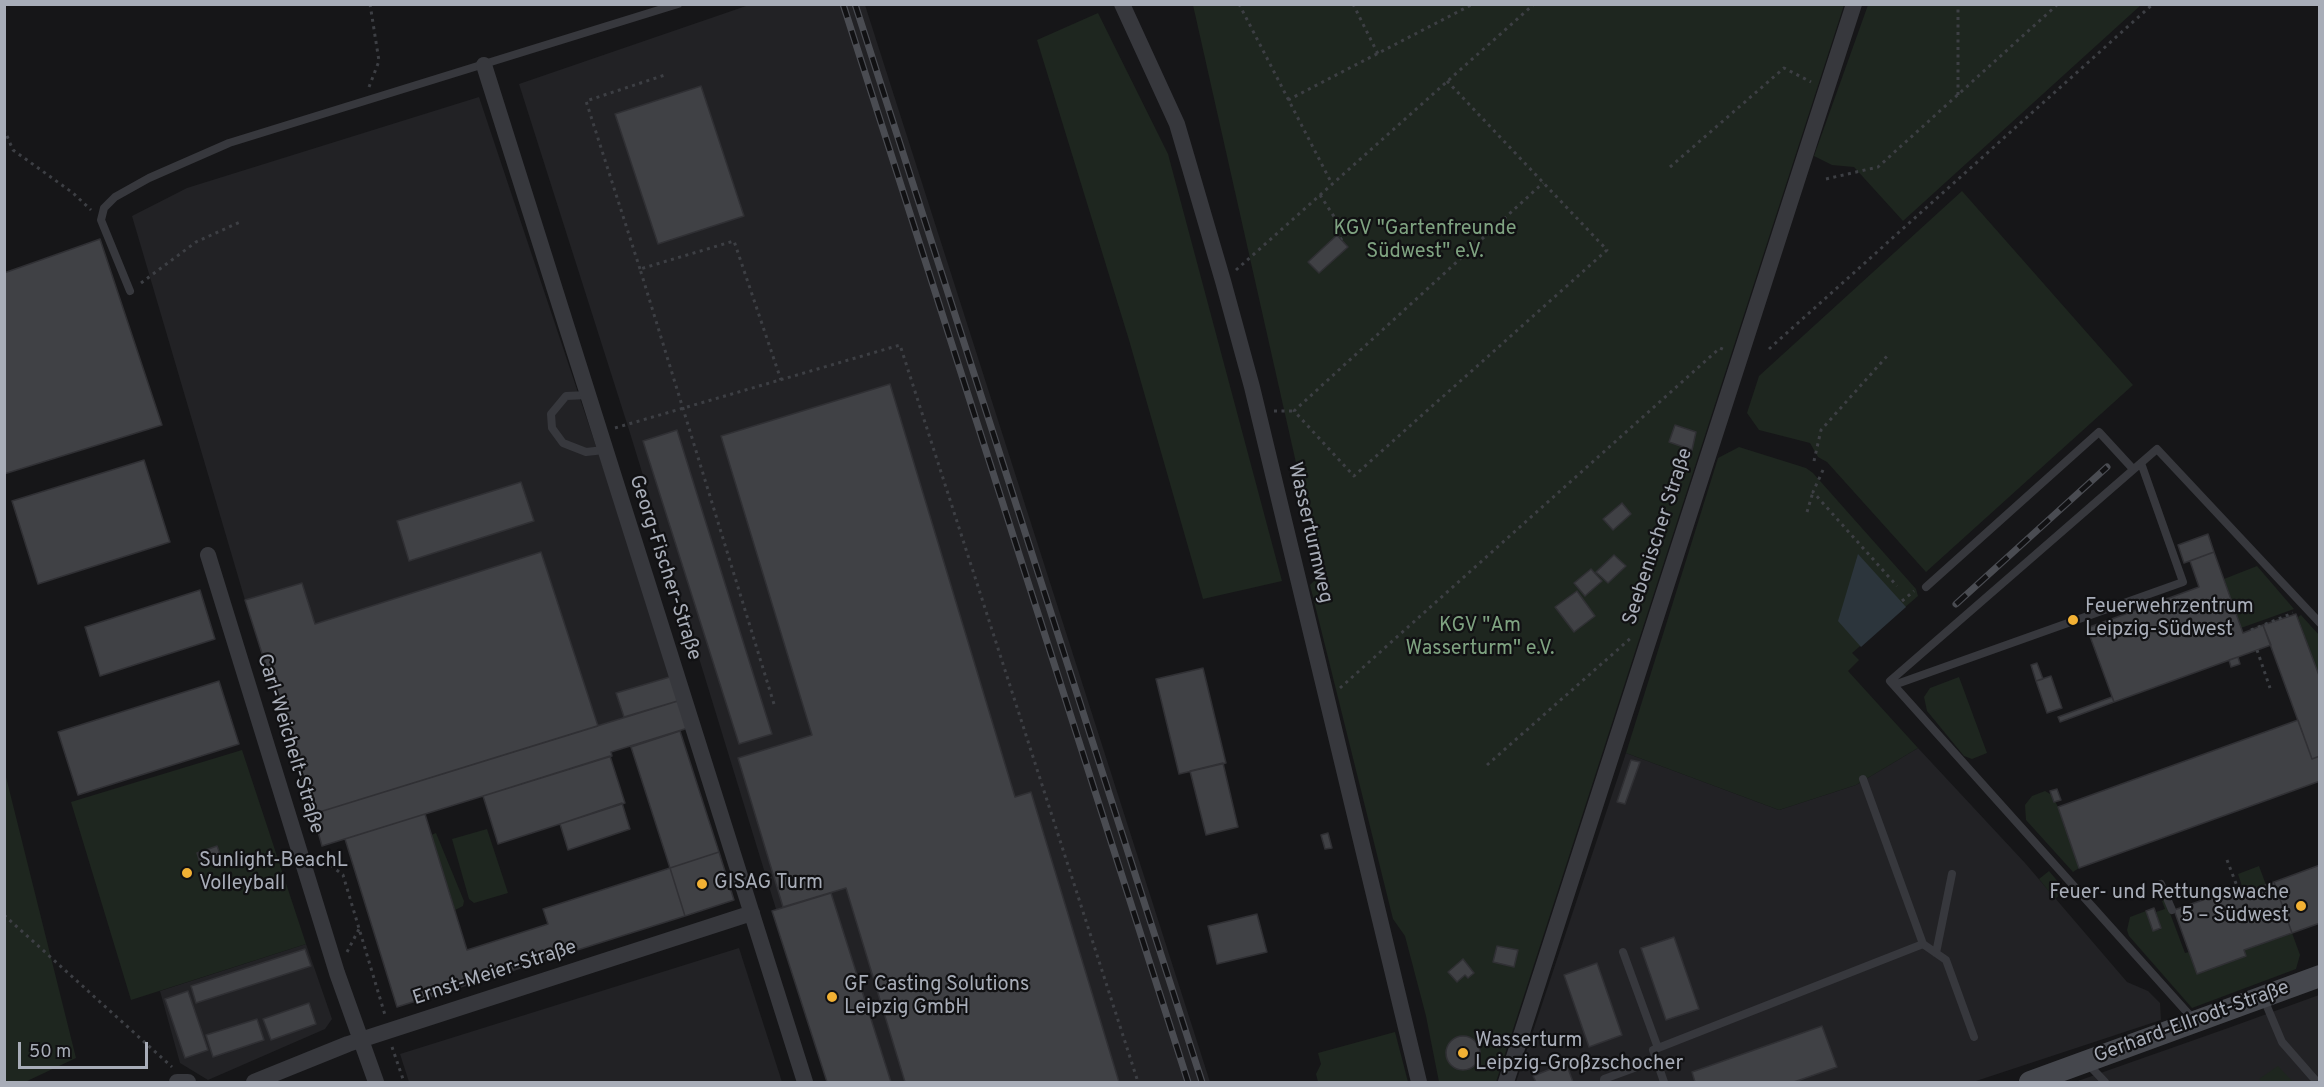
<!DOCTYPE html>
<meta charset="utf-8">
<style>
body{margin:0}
#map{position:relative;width:2324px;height:1087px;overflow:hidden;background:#161618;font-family:Overpass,sans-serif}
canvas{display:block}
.frame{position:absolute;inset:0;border:6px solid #a8adb8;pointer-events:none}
.scale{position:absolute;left:18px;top:1042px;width:130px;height:27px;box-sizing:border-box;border:3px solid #a8adb8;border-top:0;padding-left:8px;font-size:18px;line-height:21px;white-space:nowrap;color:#a8adb8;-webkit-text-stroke:4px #111113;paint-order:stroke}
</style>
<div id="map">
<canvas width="2324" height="1087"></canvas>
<div class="frame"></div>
<div class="scale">50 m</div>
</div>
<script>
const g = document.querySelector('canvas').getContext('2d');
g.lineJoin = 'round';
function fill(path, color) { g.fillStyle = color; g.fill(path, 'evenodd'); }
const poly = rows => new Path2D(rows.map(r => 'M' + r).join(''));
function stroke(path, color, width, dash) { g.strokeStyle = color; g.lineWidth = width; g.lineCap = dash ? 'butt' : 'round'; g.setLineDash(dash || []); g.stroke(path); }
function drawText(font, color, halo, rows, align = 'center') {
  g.font = font + ' Overpass,sans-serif'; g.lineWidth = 4.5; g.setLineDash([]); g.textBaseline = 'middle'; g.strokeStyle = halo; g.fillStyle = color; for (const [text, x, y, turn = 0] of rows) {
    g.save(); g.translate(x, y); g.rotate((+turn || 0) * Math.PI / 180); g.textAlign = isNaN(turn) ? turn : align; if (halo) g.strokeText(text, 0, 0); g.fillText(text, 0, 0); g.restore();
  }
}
fill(poly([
 [749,5,865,5,1210,1082,829,1082,630,433,519,84],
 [479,97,681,700,313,814,245,600,132,216,187,188],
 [1918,748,2025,863,2127,982,2148,991,2160,1003,2161,1020,1973,1082,1516,1082,1626,753,1779,810,1856,785],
 [306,944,332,1019,325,1029,208,1080,180,1063,160,991],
 [739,948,782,1082,409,1082,400,1054],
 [2319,995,2319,1082,2075,1082,2231,1027]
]), '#222225');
fill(poly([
 [1193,5,1844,5,1496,1082,1439,1082,1426,1016,1405,936,1393,919,1310,585,1321,574],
 [1868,5,1868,4,2141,5,1903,221,1854,167,1832,165,1814,156],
 [1098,13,1168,154,1282,581,1203,599,1129,340,1037,40],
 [1962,191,2133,385,1926,572,1827,462,1818,457,1810,443,1759,430,1747,413,1759,376],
 [1739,447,1806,468,1813,473,1916,589,1918,596,1852,653,1859,660,1848,671,1918,748,1856,785,1779,810,1626,753,1718,458],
 [2257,566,2294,609,2241,628,2224,579],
 [2301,615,2319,635,2319,678,2298,617],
 [1959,677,1987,753,1972,759,1964,756,1927,711,1924,697,1930,688],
 [242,750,306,944,131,1000,71,802],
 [5,773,76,1058,25,1082,5,1082],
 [2045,791,2052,795,2058,807,2079,868,2073,872,2026,820,2025,805,2032,796],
 [487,829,508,893,474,903,469,899,452,839],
 [436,833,464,901,463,906,455,910,431,835],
 [2259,866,2266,885,2244,892,2238,874],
 [2049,871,2065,890,2055,899,2039,879],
 [2165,900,2185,953,2189,952,2197,974,2245,956,2244,950,2292,933,2300,955,2296,969,2192,1008,2129,936,2127,930,2130,917,2146,911,2153,931,2161,929,2156,912,2165,909,2162,901],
 [1395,1032,1408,1082,1318,1082,1316,1074,1321,1064,1318,1053],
 [2278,1066,2293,1082,2262,1082,2259,1079]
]), '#1e261f');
fill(poly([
 [1858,554,1906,607,1861,647,1838,621]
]), '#2c353c');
const building = poly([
 [701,86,744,216,658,244,615,114,701,86],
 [1337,235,1348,247,1319,273,1308,262,1337,235],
 [100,239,162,425,4,474,4,273,100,239],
 [890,384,1015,797,1031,792,1119,1082,905,1082,846,888,783,907,738,758,812,735,721,436,890,384],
 [1675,425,1696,432,1692,450,1669,442,1675,425],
 [677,430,772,734,739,744,643,441,677,430],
 [144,460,170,542,38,584,12,501,144,460],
 [521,482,534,521,409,561,397,521,521,482],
 [1622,503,1631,514,1613,530,1603,519,1622,503],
 [2208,534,2214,552,2184,563,2178,545,2208,534],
 [541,552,598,726,313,814,245,600,302,583,315,624,541,552],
 [2214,552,2243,633,2263,625,2271,645,2114,702,2087,628,2199,587,2190,561,2214,552],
 [1614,555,1626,566,1608,583,1596,572,1614,555],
 [1591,569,1602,581,1585,596,1574,583,1591,569],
 [200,590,215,639,100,676,85,627,200,590],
 [1577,591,1595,616,1574,632,1555,607,1577,591],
 [2296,614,2320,678,2320,756,2312,759,2263,625,2296,614],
 [2238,657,2240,664,2231,667,2229,660,2238,657],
 [2037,663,2043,679,2036,681,2031,665,2037,663],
 [1203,668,1226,763,1179,774,1156,679,1203,668],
 [673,676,681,700,624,717,616,693,673,676],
 [2051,676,2062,708,2047,713,2036,681,2051,676],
 [219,681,239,744,78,795,58,732,219,681],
 [2112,697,2114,702,2060,722,2058,717,2112,697],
 [681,700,688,728,611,752,612,756,322,846,313,814,681,700],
 [2298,720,2312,759,2320,756,2320,781,2079,868,2058,807,2298,720],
 [680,731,719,852,670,868,631,747,680,731],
 [610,756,625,803,498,844,483,796,610,756],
 [1631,760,1640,762,1625,804,1617,802,1631,760],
 [1223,763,1238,827,1206,835,1190,771,1223,763],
 [2057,789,2061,800,2054,802,2050,791,2057,789],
 [622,803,630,829,568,850,560,824,622,803],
 [425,814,467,950,548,924,543,909,670,868,685,916,397,1007,345,839,425,814],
 [1328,833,1332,848,1325,849,1321,835,1328,833],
 [217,846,222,859,201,866,197,853,217,846],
 [719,852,734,900,685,916,670,868,719,852],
 [2320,865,2320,923,2292,933,2274,882,2320,865],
 [2274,882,2292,933,2244,950,2246,956,2197,974,2174,910,2223,893,2226,899,2274,882],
 [831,893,891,1082,827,1082,772,911,831,893],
 [2154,908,2161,928,2153,931,2146,911,2154,908],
 [1257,914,1267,952,1217,964,1208,926,1257,914],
 [1674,937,1699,1009,1666,1020,1641,948,1674,937],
 [1497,946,1518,950,1514,967,1493,962,1497,946],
 [305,949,311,966,196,1003,191,986,305,949],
 [1463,959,1474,973,1468,978,1465,975,1457,982,1448,972,1463,959],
 [1597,963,1622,1035,1589,1047,1564,975,1597,963],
 [188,991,208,1050,185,1058,165,999,188,991],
 [309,1003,316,1024,271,1040,263,1019,309,1003],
 [257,1019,264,1040,213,1057,206,1035,257,1019],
 [1822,1026,1837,1067,1794,1082,1695,1082,1692,1072,1822,1026],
 '1446 1053a17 17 0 1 1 34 0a17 17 0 1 1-34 0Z',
 [1566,1063,1573,1082,1536,1082,1533,1076,1566,1063]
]);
fill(building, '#404145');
stroke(building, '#303034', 1.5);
stroke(poly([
 [1239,4,1332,184],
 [1353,4,1378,54],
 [1447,81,1607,250,1354,476,1294,411,1543,183],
 [369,87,379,61,370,4],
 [1958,95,1958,4],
 [1288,100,1473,4],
 [4,129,13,150,73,193,91,210],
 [1670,167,1784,68,1811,82],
 [1826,179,1878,167,2058,4],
 [1320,195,1346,235,1341,239],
 [640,269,586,101,665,75],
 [1236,270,1534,4],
 [141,283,196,242,240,222],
 [1769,349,2153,4],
 [1274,411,1294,411],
 [615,428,900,345,1138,1082],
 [1814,461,1821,430,1888,355],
 [1823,470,1813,492,1897,586],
 [1807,512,1813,492],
 [1902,601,1914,591],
 [2251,630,2293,613],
 [2257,650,2270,688],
 [1340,688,1720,348,1725,350],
 [774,704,640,269,734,241,781,380],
 [1487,765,1632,637],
 [319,856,343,875,385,1015],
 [2227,860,2240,894],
 [4,915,172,1067],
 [347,952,359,929],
 [392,1047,404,1082]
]), '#3d3f44', 3, [3, 4.5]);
stroke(poly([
 [130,291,101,220,104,208,115,197,149,178,229,143,678,4],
 [587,395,566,396,551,414,552,428,563,443,586,452,604,450],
 [1926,587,2099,432,2133,469],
 [1894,685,2183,582,2141,463],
 [2161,884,2172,910],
 [1923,944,1946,960,1974,1037],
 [1623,952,1658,1048],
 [1936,953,1952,874],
 [2263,997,2282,1042,2317,1082],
 [2194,1020,1890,681,2157,449,2320,623],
 [2086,1062,2105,1082],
 [1604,1082,1604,1079,1656,1060],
 [1664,1082,1653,1050,1923,944,1863,779]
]), '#37383d', 8);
stroke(poly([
 [1122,4,1177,124,1223,281,1252,387,1419,1082],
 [484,65,805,1082],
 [208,555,337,973,376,1082],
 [177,1082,188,1082],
 [254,1082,348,1044,752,913],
 [1506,1082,1854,4]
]), '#37383d', 16);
stroke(poly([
 [2030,1082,2320,976]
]), '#45474d', 22);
const rail = poly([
 [843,4,1188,1082],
 [855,4,1202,1082],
 [1956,604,2107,467]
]);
stroke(rail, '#4a4c52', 7);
stroke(rail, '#111113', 4.5, [14]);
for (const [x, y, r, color] of [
 [2073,620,6,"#f2b134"],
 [187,873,6,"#f2b134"],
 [702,884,6,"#f2b134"],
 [2301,906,6,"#f2b134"],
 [832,997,6,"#f2b134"],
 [1463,1053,6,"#f2b134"]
]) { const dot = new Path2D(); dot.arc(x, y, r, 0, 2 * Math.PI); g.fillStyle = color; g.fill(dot); stroke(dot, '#111113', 2); }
drawText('20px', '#7fa381', '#111113', [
 ["KGV \"Gartenfreunde",1425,230],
 ["Südwest\" e.V.",1425,253],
 ["KGV \"Am",1480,627],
 ["Wasserturm\" e.V.",1480,650]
]);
drawText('20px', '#a8adb8', '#111113', [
 ["Wasserturmweg",1309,533,77],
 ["Seebenischer Straße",1659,537,-72],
 ["Georg-Fischer-Straße",664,568,72],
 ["Carl-Weichelt-Straße",289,744,73],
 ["Ernst-Meier-Straße",495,974,-18],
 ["Gerhard-Ellrodt-Straße",2192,1023,-20]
]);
drawText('20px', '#a8adb8', '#111113', [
 ["Feuerwehrzentrum",2085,608],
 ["Leipzig-Südwest",2085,631],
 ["Sunlight-BeachL",199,862],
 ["Volleyball",199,885],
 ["GISAG Turm",714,884],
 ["Feuer- und Rettungswache",2289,894,"right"],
 ["5 – Südwest",2289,917,"right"],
 ["GF Casting Solutions",844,986],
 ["Leipzig GmbH",844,1009],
 ["Wasserturm",1475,1042],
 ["Leipzig-Großzschocher",1475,1065]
], 'left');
</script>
